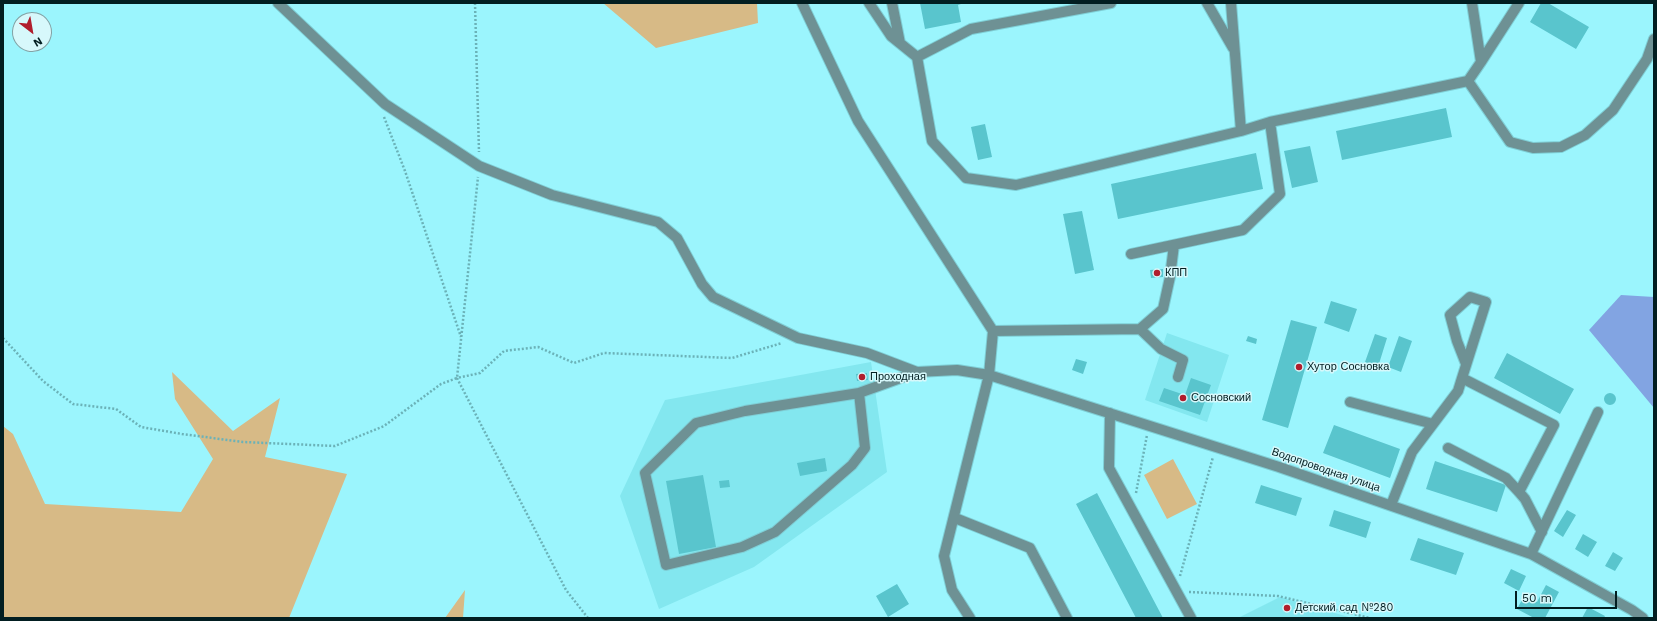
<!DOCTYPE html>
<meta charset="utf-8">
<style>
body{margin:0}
#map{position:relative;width:1657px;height:621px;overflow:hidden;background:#9bf5fd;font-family:"Work Sans",sans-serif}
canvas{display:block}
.frame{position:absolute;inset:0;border:4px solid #021e21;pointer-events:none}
.north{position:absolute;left:12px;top:12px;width:40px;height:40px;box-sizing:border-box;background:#d7f8fb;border:1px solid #82a1a4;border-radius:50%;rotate:149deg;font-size:11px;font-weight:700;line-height:16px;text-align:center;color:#021e21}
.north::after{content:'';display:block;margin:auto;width:14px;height:18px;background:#b01e2d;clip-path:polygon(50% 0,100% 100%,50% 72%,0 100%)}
.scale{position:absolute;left:1515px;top:591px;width:102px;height:18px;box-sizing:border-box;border:2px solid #021e21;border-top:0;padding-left:5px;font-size:12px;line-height:14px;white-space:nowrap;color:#021e21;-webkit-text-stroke:3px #d7f8fb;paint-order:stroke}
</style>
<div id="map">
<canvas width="1657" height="621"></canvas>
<div class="frame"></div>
<div class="north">N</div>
<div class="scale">50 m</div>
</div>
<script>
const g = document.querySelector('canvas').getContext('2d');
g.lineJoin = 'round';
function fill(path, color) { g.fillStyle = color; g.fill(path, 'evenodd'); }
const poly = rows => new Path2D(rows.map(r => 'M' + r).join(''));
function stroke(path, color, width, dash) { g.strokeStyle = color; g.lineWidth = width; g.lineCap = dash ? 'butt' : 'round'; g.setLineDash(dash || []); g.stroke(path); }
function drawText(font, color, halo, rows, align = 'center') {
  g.font = font + ' "Work Sans",sans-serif'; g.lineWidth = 3; g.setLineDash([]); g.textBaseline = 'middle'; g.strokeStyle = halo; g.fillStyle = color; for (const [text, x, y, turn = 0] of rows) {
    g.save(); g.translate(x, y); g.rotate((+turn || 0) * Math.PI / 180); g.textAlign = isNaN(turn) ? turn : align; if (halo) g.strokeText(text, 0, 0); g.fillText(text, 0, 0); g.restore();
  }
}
fill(poly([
 [1167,333,1229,355,1207,422,1145,400],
 [871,362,887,472,754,567,659,609,620,496,665,400],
 [1280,597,1352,618,1238,618]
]), '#83e7ef');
fill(poly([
 [603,3,757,3,758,23,656,48],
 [172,372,233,431,280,398,265,457,347,474,289,618,3,618,3,426,13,434,45,504,181,512,213,459,175,399],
 [1173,459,1197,504,1167,519,1144,475],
 [465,590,463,618,445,618]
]), '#d7ba86');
fill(poly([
 [1621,295,1654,297,1654,408,1589,330]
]), '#82a4e2');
fill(poly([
 [920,3,964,3,958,5,961,22,925,29],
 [1541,3,1548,3,1589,27,1576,49,1530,22],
 [1446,108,1452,137,1342,160,1336,131],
 [985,124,992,157,978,160,971,127],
 [1310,146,1318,182,1292,188,1284,151],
 [1256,153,1263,189,1118,219,1111,184],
 [1082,211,1094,270,1075,274,1063,214],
 [1163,269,1163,277,1151,278,1150,270],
 [1331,301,1357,309,1349,332,1324,323],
 [1291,320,1317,327,1288,428,1262,420],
 [1375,334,1387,338,1378,367,1365,362],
 [1248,336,1257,339,1256,344,1246,341],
 [1399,336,1412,341,1401,372,1388,367],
 [1507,353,1574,389,1560,414,1494,378],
 [1076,359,1087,362,1083,374,1072,370],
 [867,373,868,380,857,381,856,374],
 [1191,378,1211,385,1200,415,1159,401,1164,388,1185,395],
 '1604 399a6 6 0 1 1 12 0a6 6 0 1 1-12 0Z',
 [1334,425,1400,449,1390,478,1323,453],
 [825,458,827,471,800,476,797,463],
 [1435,461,1506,485,1497,512,1426,489],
 [703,475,716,547,679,554,666,481],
 [729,480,730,487,720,488,719,481],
 [1261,485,1302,498,1296,516,1255,503],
 [1097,493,1163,618,1136,618,1076,504],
 [1334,510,1371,522,1366,538,1329,526],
 [1567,510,1576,515,1563,537,1554,531],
 [1583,534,1597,542,1588,557,1575,549],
 [1418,538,1464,553,1456,575,1410,560],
 [1613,552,1623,558,1615,571,1605,566],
 [1511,569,1526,576,1519,591,1504,583],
 [897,584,909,604,888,617,876,596],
 [1546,585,1559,592,1545,618,1534,618,1517,609,1524,596,1537,602],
 [1588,607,1605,616,1604,618,1582,618]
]), '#59c5cd');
const minor = poly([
 [278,3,385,104,479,166,552,195,658,222,677,238,702,284,713,297,798,338,867,353,917,372],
 [802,3,858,121,993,331,989,375,944,556,952,590,970,618],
 [869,3,891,36,917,57,932,141,966,178,1016,185,1241,131,1270,122,1468,81,1510,142,1533,148,1561,147,1585,135,1613,110,1647,59,1654,39],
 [892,3,900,43],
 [1207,3,1233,48],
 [1231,3,1241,131],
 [917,57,971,29,1111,3],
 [1481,62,1519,3],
 [1468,81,1481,62,1472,3],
 [1131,254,1243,230,1280,194,1270,122],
 [1140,329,1161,349,1183,360,1178,377],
 [993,331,1140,329,1163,309,1170,277,1174,245],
 [1462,378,1486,302,1470,297,1450,315,1457,341,1466,364],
 [859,393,865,448,852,465,775,532,742,547,666,565,645,473,696,423,745,411,859,393,917,372,957,370,989,375,1279,467,1531,554,1632,610,1643,618],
 [1350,402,1433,424],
 [1110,413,1109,468,1191,618],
 [1448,448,1506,478,1519,492],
 [1391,505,1412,452,1458,391,1462,378,1554,425,1519,492,1525,499,1542,532],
 [955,518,1030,548,1067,618],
 [1531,554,1598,412]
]);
stroke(minor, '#7fced5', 12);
stroke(poly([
 [475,3,479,152],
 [384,117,405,171,461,337],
 [3,338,43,381,73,404,116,409,141,427,182,434,243,442,335,446,384,426,441,384,457,378,478,177],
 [1136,493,1147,435],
 [1180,576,1213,457],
 [1189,592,1278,596,1370,618],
 [588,618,566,590,457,378,480,373,504,351,538,347,574,363,604,353,732,358,782,343]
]), '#6bb2b8', 2.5, [2, 2]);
stroke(minor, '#6e9194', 10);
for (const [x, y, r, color] of [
 [1157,273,4,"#b01e2d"],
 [1299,367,4,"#b01e2d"],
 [862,377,4,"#b01e2d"],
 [1183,398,4,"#b01e2d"],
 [1287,608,4,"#b01e2d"]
]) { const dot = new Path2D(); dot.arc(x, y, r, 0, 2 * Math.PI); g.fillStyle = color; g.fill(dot); stroke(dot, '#d7f8fb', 1.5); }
drawText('11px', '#021e21', '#d7f8fb', [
 ["КПП",1165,273],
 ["Хутор Сосновка",1307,367],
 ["Проходная",870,377],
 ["Сосновский",1191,398],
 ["Детский сад №280",1295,608]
], 'left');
drawText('11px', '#021e21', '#d7f8fb', [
 ["Водопроводная улица",1326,470,19]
]);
</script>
